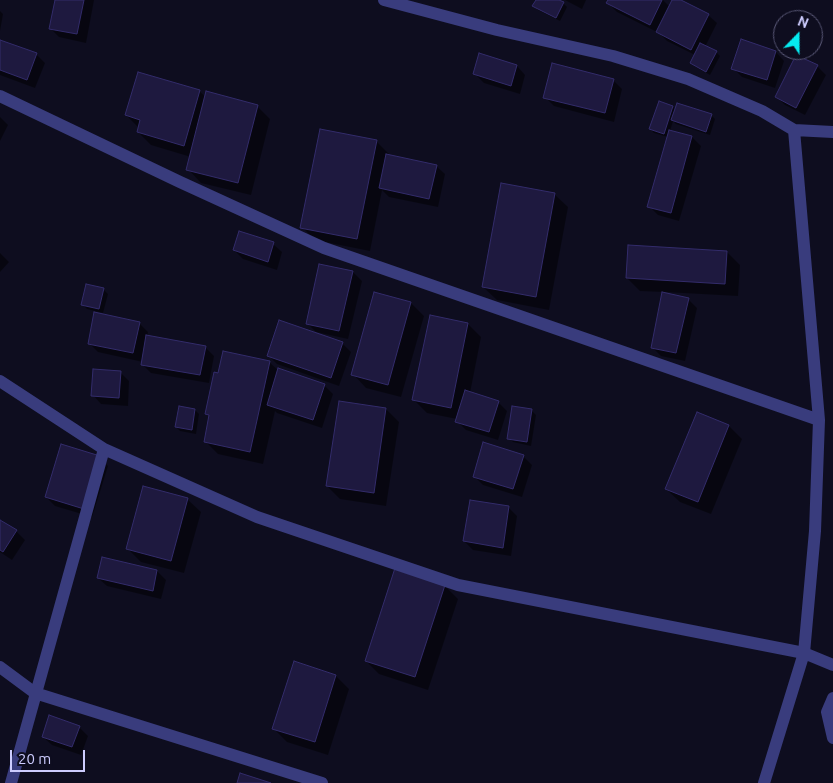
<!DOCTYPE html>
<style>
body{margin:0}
#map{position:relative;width:833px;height:783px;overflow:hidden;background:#0e0d1f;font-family:Ubuntu,sans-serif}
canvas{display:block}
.north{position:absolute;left:773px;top:10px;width:50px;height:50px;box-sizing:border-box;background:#0e0d1f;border:1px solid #5a5978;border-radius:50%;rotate:22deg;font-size:14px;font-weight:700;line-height:20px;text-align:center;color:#cdccfe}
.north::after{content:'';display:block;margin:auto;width:18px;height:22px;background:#05ebf0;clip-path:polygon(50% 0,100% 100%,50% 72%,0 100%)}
.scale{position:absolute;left:10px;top:750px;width:75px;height:22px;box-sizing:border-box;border:2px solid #cdccfe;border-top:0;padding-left:6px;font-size:15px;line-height:18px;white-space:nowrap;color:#cdccfe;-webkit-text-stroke:4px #0e0d1f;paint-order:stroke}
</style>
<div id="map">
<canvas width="833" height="783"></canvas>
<div class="north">N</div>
<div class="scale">20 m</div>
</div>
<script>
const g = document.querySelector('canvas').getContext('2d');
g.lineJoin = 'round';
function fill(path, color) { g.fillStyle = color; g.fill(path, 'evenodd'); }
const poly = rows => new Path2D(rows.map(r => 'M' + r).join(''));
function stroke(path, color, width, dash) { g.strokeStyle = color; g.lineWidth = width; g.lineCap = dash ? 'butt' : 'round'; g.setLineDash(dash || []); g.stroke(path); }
fill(poly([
 [56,0,94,0,86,43,59,37,50,28],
 [537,0,556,0,563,3,567,7,560,21,538,10,534,6],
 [565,0,586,0,582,9],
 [609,0,663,0,670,7,674,0,679,0,708,15,717,23,705,47,716,52,720,56,710,75,696,67,692,63,695,55,667,41,659,33,617,12,608,3],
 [0,11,3,14,0,31],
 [0,43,36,54,45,63,35,88,0,75],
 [776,52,784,61,775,88,742,77,733,68],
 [517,66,525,75,520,94,484,83,475,74],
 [817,66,826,75,805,115,785,105,776,96],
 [613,80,622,89,614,122,554,106,545,97],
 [199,91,206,97,257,106,270,119,251,195,201,183,188,169,191,157,151,145,138,132,139,128,126,115],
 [672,107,676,110,711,115,715,119,710,135,676,124,673,121,670,131,692,137,701,146,679,221,658,215,649,206,668,137,654,133,650,129],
 [0,117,8,125,0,141],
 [376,141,389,154,389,156,436,166,445,174,438,207,389,197,382,190,370,251,315,240,302,227],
 [554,194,568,207,549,310,497,300,483,287],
 [273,244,282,252,277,270,243,259,234,250],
 [727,252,740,265,738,296,665,292,665,294,688,299,697,308,685,361,661,356,652,347,664,292,640,291,627,278],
 [0,253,9,262,0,272],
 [320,265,353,272,362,281,348,339,316,332,307,323],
 [103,289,108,294,103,313,87,309,83,305],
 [411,303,424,316,401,397,366,388,353,374],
 [431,317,468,324,481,337,470,393,498,402,507,411,498,440,466,430,457,421,457,419,427,413,414,400],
 [139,323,148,332,147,337,205,347,214,356,209,383,151,373,142,364,143,362,98,352,89,343],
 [342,343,351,352,339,386,277,364,268,355],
 [269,362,279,371,324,385,333,394,322,428,277,413,275,411,263,464,218,454,205,441,210,417,206,414],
 [120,372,129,381,128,406,101,404,93,395],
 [386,409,399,422,386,506,340,499,327,486],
 [195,410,199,414,196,434,180,431,176,427],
 [531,410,536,415,531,446,513,442,509,438],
 [697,413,729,426,742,439,711,514,680,502,666,489],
 [523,456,532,465,522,497,483,485,474,476],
 [99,457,108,466,92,517,55,506,46,497],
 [187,499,201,512,184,573,141,562,128,549],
 [508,507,517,516,511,556,473,550,464,541],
 [0,521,16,531,25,540,12,560,0,552],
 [157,571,166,580,161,599,107,586,98,578],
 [445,586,458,599,428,690,379,674,366,661],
 [295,663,336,676,349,689,328,755,287,742,274,729],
 [79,727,88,736,81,755,52,745,43,737]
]), '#0007');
const building = poly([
 [55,0,84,0,77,34,49,29,55,0],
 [536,0,559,0,564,2,556,18,532,6,536,0],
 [608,0,662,0,650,25,606,3,608,0],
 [672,0,681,0,709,14,691,50,656,32,672,0],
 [741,39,776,51,767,80,731,69,741,39],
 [0,40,37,53,27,80,0,70,0,40],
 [700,43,717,51,706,72,690,63,700,43],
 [479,53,517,65,511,86,473,74,479,53],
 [796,55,818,65,796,108,775,97,796,55],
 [552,63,614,79,605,113,543,98,552,63],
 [138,72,200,90,184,146,137,132,140,120,125,115,138,72],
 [206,91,258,105,238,183,186,170,206,91],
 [659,101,673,106,664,134,649,129,659,101],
 [677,103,712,114,706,132,671,120,677,103],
 [320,129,377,140,357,239,300,228,320,129],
 [669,130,692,136,671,213,647,207,669,130],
 [386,154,437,165,429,199,379,188,386,154],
 [501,183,555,193,536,297,482,287,501,183],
 [239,231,274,242,268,262,233,250,239,231],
 [628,245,727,251,725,284,626,278,628,245],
 [319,264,353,271,339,331,306,324,319,264],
 [86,284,104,288,99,309,81,305,86,284],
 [374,292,411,302,388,385,351,375,374,292],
 [662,292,689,298,676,353,651,348,662,292],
 [94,312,140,322,133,353,88,344,94,312],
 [430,315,468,323,451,408,412,400,430,315],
 [279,320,343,342,331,378,267,356,279,320],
 [146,335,206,346,200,375,141,365,146,335],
 [223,351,270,361,250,452,204,442,209,415,205,414,214,372,218,373,223,351],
 [278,368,325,384,313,420,267,405,278,368],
 [93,369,121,371,119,398,91,396,93,369],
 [465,390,499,401,489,432,455,422,465,390],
 [339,401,386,408,374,493,326,486,339,401],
 [179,406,195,409,192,430,175,427,179,406],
 [512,406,532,409,527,442,507,439,512,406],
 [697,412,729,425,698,502,665,489,697,412],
 [483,442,524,455,513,489,473,477,483,442],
 [61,444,100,456,84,509,45,497,61,444],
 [143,486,188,498,171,561,126,549,143,486],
 [470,500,509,506,503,548,463,541,470,500],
 [0,520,17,530,3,552,0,550,0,520],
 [102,557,157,570,153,591,97,578,102,557],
 [395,568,445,585,415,677,365,661,395,568],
 [294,661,336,675,315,742,272,729,294,661],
 [49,715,80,726,72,747,42,737,49,715],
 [240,773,271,783,237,783,240,773]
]);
fill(building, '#1e193f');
stroke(building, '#332c6b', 1);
stroke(poly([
 [384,0,497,30,613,56,688,79,762,111,794,130,833,132],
 [0,96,180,182,324,248,819,420],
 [0,381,104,449,257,517,458,585,804,653,833,665],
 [0,667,35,693,322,783],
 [833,698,827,712,833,738],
 [11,783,104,449],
 [764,783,804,653,815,531,819,420,794,130]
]), '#393c7d', 12);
</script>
